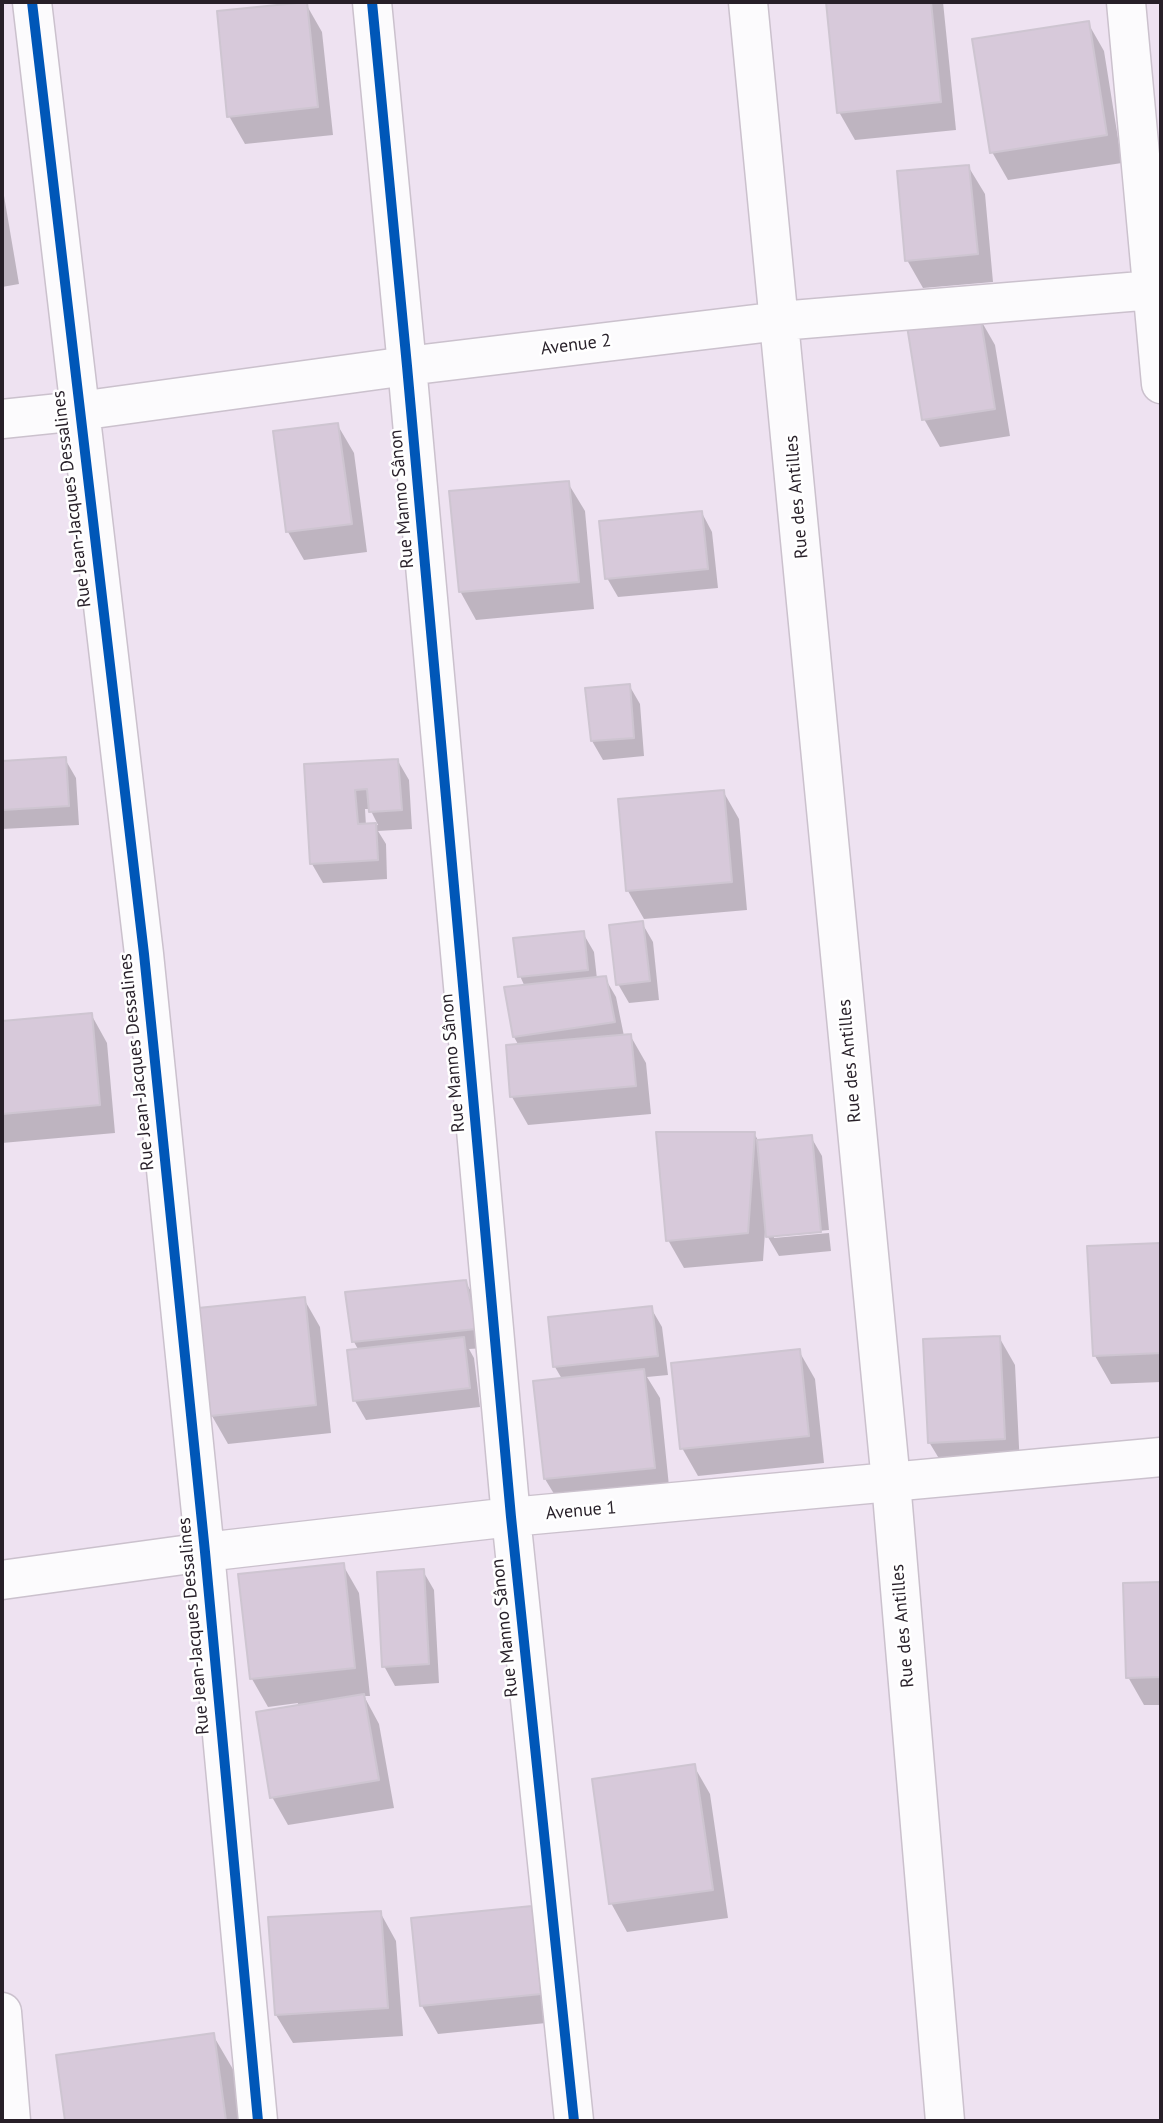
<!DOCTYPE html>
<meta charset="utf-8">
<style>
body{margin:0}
#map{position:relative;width:1163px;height:2123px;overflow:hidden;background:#eee2f1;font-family:"PT Sans",sans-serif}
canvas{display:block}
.frame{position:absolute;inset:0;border:4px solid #271f28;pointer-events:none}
</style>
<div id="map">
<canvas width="1163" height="2123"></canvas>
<div class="frame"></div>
</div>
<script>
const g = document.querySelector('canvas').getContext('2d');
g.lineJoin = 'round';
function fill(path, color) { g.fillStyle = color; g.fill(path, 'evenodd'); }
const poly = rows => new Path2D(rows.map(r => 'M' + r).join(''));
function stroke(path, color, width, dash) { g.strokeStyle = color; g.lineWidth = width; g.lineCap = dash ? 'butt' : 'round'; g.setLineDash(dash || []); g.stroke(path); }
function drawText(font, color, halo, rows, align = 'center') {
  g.font = font + ' "PT Sans",sans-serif'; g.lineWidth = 5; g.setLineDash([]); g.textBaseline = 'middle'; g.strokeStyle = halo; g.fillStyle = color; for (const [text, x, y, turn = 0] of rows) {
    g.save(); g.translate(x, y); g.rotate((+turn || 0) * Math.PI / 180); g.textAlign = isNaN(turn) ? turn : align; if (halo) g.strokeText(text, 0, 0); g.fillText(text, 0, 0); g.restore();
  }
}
fill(poly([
 [828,2,943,2,956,130,855,140,839,112],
 [306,4,322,32,333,135,245,144,229,116],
 [1088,23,1104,51,1122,163,1008,180,992,152],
 [968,166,985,194,993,282,923,288,907,260],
 [2,184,19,284,2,287],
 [979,317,995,345,1010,436,940,447,924,419],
 [337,424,354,453,367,552,304,560,288,532,275,432],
 [568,483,585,511,594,609,476,620,460,591],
 [702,513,712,532,718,588,618,597,607,578],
 [629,685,640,704,644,756,603,760,592,741],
 [65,759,76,778,79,825,2,829,2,763],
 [398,761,409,780,412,829,378,831,386,844,387,879,323,883,312,864,306,766],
 [365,809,370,809,378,825,366,826],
 [723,791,739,819,747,910,644,919,628,891,619,801],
 [642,923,653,942,659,1000,629,1003,618,984],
 [583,933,594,952,597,979,605,978,616,997,624,1036,630,1035,646,1063,651,1114,528,1125,512,1097,519,1046,514,1037,506,989,525,987,520,976],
 [91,1014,107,1043,115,1133,2,1143,2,1022],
 [754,1133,759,1142,811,1137,822,1156,829,1230,774,1235,774,1238,829,1233,831,1251,779,1256,765,1232,763,1261,684,1268,668,1240],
 [1161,1245,1161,1382,1111,1384,1095,1356,1089,1248],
 [465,1281,476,1300,486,1348,469,1349,474,1358,480,1407,366,1420,355,1401,349,1352,359,1351,354,1342],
 [304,1299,320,1327,331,1433,228,1444,212,1416],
 [651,1308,662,1327,668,1375,647,1377,660,1398,670,1496,562,1507,545,1479,535,1382,562,1379,555,1367],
 [999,1337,1015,1365,1020,1467,946,1470,929,1442],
 [799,1351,815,1379,824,1463,698,1476,682,1448],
 [343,1565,359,1593,370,1696,364,1696,379,1724,394,1808,288,1825,272,1797,298,1703,268,1707,252,1679],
 [423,1571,434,1590,439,1683,395,1686,384,1666],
 [1161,1584,1161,1705,1144,1705,1128,1677,1125,1585],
 [694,1766,710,1794,728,1918,627,1932,611,1903],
 [531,1908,547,1936,556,2022,438,2034,422,2006],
 [380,1912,396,1941,403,2036,293,2043,276,2015,270,1919],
 [213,2035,234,2071,241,2121,67,2121,58,2056]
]), '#0003');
const building = poly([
 [307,2,318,107,227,117,217,11,307,2],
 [826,2,931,2,941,102,837,113,826,2],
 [1089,21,1107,135,990,153,972,39,1089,21],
 [969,165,978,254,905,261,897,171,969,165],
 [980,315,995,409,922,420,907,326,980,315],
 [338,423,352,524,286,532,273,431,338,423],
 [569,481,579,582,459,592,449,491,569,481],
 [702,511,708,569,605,579,599,521,702,511],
 [630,684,634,738,591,741,585,688,630,684],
 [66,757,69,806,2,810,2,761,66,757],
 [398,759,402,810,369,812,367,789,355,790,358,824,376,823,378,860,310,864,304,764,398,759],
 [724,790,732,882,626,891,618,799,724,790],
 [643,921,650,981,616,985,609,925,643,921],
 [584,931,588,970,518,977,513,938,584,931],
 [606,976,615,1022,513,1037,504,987,606,976],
 [92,1013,100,1105,2,1114,2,1021,92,1013],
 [631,1034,636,1086,510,1097,506,1045,631,1034],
 [656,1132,755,1132,748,1233,666,1241,656,1132],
 [812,1135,821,1232,766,1237,757,1140,812,1135],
 [1161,1243,1161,1353,1093,1356,1087,1246,1161,1243],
 [466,1280,476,1329,352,1342,345,1292,466,1280],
 [305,1297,316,1405,210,1416,198,1308,305,1297],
 [652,1306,658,1356,553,1367,548,1317,652,1306],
 [1000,1336,1005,1439,928,1443,923,1339,1000,1336],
 [464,1337,470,1388,353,1401,347,1350,464,1337],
 [800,1349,809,1436,680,1449,671,1363,800,1349],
 [644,1369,655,1468,544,1479,533,1381,644,1369],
 [344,1563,355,1668,250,1679,238,1574,344,1563],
 [424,1569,429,1664,382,1667,377,1572,424,1569],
 [1161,1582,1161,1677,1126,1678,1123,1583,1161,1582],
 [364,1694,379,1780,270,1798,256,1712,364,1694],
 [695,1764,713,1890,609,1904,592,1779,695,1764],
 [532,1906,541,1994,420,2006,411,1918,532,1906],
 [381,1911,388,2008,275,2015,268,1917,381,1911],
 [214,2033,226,2121,65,2121,56,2055,214,2033]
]);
fill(building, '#d7c9da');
stroke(building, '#cec5d1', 2);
const street = poly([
 [32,2,144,954,205,1552,258,2121],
 [372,2,407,366,511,1517,574,2121],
 [748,2,891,1482,945,2121],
 [1126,2,1161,384],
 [2,419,79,411,407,366,780,321,1153,290],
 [2,1580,205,1552,511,1517,1161,1457],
 [2,2012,11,2121]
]);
stroke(street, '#cbc1cd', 41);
stroke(street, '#fcfbfd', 38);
stroke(poly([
 [32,2,144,954,205,1552,258,2121],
 [372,2,407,366,511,1517,574,2121]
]), '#0057b8', 10);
drawText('18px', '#271f28', '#fff', [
 ["Avenue 2",576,345,-7],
 ["Rue des Antilles",797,497,-95],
 ["Rue Jean-Jacques Dessalines",72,499,-97],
 ["Rue Manno Sânon",402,499,-95],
 ["Rue des Antilles",850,1061,-95],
 ["Rue Jean-Jacques Dessalines",137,1062,-96],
 ["Rue Manno Sânon",453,1063,-95],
 ["Avenue 1",581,1511,-5],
 ["Rue Jean-Jacques Dessalines",194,1626,-95],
 ["Rue des Antilles",903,1626,-95],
 ["Rue Manno Sânon",505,1628,-96]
]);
</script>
